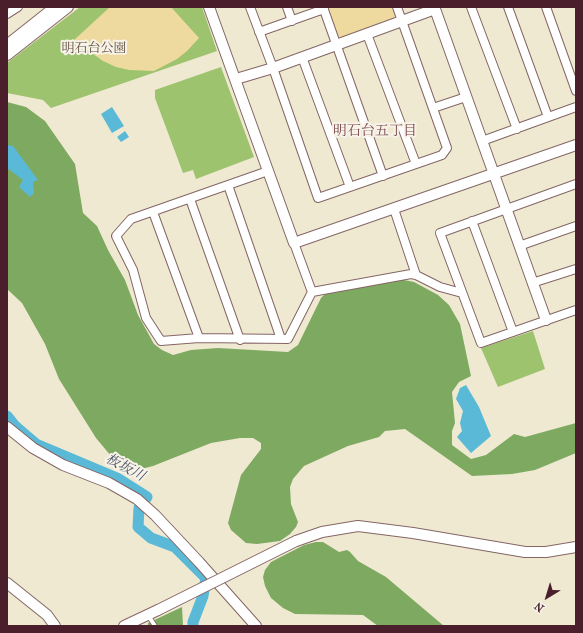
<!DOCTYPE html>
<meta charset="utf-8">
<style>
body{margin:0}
#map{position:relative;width:583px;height:633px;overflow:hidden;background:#efe9d2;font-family:"IM FELL French Canon",serif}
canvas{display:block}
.frame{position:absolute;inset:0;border:8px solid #4a1f2b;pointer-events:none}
.north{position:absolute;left:527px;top:577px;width:40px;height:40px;-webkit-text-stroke:3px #f7f3e8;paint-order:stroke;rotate:218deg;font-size:11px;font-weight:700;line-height:16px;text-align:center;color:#4a1f2b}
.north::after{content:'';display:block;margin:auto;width:14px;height:18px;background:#4a1f2b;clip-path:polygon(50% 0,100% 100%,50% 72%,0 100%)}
</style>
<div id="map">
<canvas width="583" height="633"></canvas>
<div class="frame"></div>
<div class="north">N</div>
</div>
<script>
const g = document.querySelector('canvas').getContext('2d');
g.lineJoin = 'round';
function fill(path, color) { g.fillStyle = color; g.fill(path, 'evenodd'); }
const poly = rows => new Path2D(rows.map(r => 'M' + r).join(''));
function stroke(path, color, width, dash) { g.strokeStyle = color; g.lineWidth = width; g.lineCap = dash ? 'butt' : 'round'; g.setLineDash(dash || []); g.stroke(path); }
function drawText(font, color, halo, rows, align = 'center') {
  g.font = font + ' "IM FELL French Canon","Noto Serif JP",serif'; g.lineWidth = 4; g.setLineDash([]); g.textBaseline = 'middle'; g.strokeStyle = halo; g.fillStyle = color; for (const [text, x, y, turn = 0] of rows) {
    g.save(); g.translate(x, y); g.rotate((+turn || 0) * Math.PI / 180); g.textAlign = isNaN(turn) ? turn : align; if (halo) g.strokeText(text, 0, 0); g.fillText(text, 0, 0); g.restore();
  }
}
fill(poly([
 [80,7,202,7,217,51,51,108,43,100,7,93,7,63],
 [221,67,254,157,196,179,193,170,183,173,155,98,155,90],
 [533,331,545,369,498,387,481,348]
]), '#9dc36e');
fill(poly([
 [7,102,26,107,45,121,75,164,83,213,97,226,108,250,125,280,138,315,154,344,162,350,173,355,191,350,218,348,288,352,298,345,321,298,325,294,399,279,414,282,438,295,449,305,460,324,471,376,459,382,452,392,455,423,452,431,452,445,471,459,486,455,514,434,525,437,576,423,576,453,535,470,512,474,472,476,405,429,385,431,379,437,348,446,304,466,293,479,290,487,291,504,298,522,296,527,290,534,280,541,257,544,246,543,231,530,228,523,241,475,261,449,261,443,253,438,240,438,211,443,153,466,137,470,124,466,111,456,96,438,59,379,45,344,22,303,7,289,8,207],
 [316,542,323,542,339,552,347,550,350,552,358,561,386,577,444,626,378,626,363,615,295,614,283,608,271,598,265,586,263,577,265,570,271,562,304,545],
 [182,607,183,626,148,626,148,623]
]), '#7ea961');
fill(poly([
 [110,7,171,7,199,38,187,51,177,59,154,71,129,70,116,67,103,61,74,40],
 [326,7,395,7,397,12,394,18,342,38,336,35]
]), '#eeda9e');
fill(poly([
 [112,107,124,126,112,133,101,114],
 [125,131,129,137,121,142,117,137],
 [7,145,13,146,38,180,33,182,34,193,30,197,19,187,23,180,7,168],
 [466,385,479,407,491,436,471,453,457,437,462,431,460,423,463,411,456,399,460,388]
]), '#59b9d7');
stroke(poly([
 [7,416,15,426,36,444,117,478,147,497,139,508,138,527,151,538,175,547,206,578,203,596,193,622,193,626]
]), '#59b9d7', 11);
const service = poly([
 [148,615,155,626]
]);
const minor = poly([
 [250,7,273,68,318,198,442,155,447,148,397,7],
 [287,7,292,21],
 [323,7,383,176],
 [471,7,517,129],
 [508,7,548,117],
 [546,7,576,91],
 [7,14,18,7],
 [259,32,324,9],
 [367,34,416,164],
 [302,57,350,187],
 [433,108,466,97],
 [482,141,576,107],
 [268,171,131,219,116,236,133,270,146,318,161,341,199,338,288,339,312,292,294,243],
 [576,184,440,233,481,343,576,310],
 [228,185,281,339],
 [190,199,240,340],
 [394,209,416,275],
 [153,212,199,338],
 [472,221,513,332],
 [519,246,576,226],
 [532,283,576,269],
 [312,292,411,274,416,275,440,287,462,293]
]);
const tertiary = poly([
 [209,7,294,243,576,145],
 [7,45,55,7],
 [7,55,68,7],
 [236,79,273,68,435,9,546,320],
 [7,427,33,448,63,465,109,483,137,499,155,515,199,562,256,626],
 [296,541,322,532,358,526,413,533,525,552,546,552,576,547],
 [7,583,47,615,55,626],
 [124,626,158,610]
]);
stroke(service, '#846665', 5.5);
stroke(minor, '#846665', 10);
stroke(tertiary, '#846665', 12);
stroke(service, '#fff', 4);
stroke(minor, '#fff', 8);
stroke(tertiary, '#fff', 10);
const tertiaryBridge = poly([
 [158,610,296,541]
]);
stroke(tertiaryBridge, '#846665', 12, []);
stroke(tertiaryBridge, '#fff', 10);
drawText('13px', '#63503f', '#f7f3e8', [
 ["明石台公園",94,49]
]);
drawText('14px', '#7b474c', '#f7f3e8', [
 ["明石台五丁目",375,132]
]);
drawText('italic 14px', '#4f5567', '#f7f3e8', [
 ["板坂川",125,468,28]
]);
</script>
